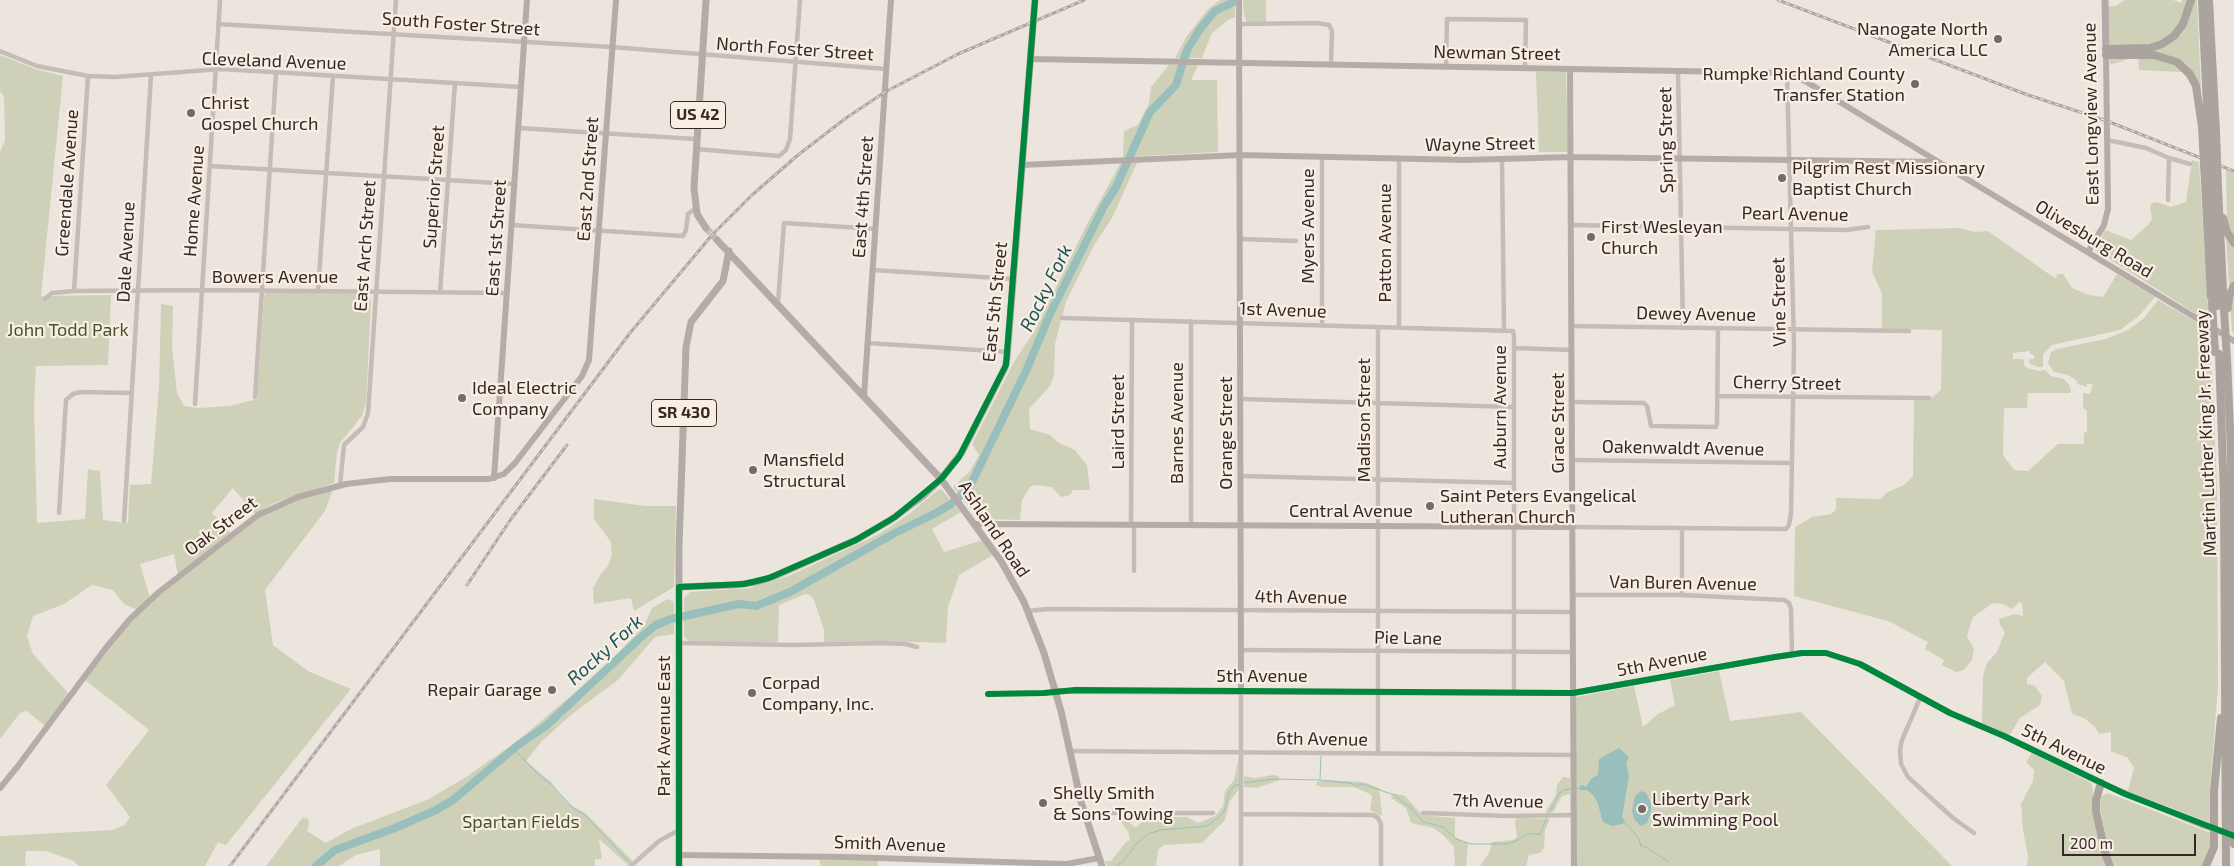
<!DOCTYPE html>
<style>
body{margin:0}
#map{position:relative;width:2234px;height:866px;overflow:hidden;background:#ece5de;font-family:"Exo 2",sans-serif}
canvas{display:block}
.scale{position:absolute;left:2062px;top:834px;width:134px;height:22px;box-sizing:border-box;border:2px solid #352926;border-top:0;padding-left:6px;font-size:15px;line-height:18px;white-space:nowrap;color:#352926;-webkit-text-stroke:4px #f9eee4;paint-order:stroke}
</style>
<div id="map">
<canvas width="2234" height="866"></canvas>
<div class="scale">200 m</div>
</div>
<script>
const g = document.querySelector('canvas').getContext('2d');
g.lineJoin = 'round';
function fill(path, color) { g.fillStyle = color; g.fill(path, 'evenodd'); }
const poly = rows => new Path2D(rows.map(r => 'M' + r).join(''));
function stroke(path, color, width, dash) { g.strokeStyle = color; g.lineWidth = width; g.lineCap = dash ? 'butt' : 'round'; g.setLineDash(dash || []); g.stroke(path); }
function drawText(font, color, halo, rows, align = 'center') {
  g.font = font + ' "Exo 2",sans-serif'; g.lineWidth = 4.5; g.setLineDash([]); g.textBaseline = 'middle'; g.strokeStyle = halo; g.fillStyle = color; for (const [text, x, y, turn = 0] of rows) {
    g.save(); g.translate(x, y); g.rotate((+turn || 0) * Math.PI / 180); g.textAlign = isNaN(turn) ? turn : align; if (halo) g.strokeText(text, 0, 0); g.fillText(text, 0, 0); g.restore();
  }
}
fill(poly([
 [1220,0,1235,0,1235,17,1228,20,1212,33,1202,58,1175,58,1186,37,1201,18,1208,9],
 [1243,0,1266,0,1266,22,1247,23,1244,14],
 [2125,0,2173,0,2182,3,2182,0,2197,0,2201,90,2197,104,2193,86,2182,72,2139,70,2138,56,2110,65,2108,6,2116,6],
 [0,55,35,69,63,76,41,296,111,295,108,365,36,366,34,406,37,523,85,519,88,469,100,471,103,520,128,523,130,485,151,484,159,387,161,304,173,306,172,347,177,393,184,406,198,408,230,406,257,399,264,296,266,292,365,293,371,301,366,403,362,416,340,443,337,452,334,483,274,503,255,514,233,488,212,513,231,533,178,575,174,554,140,564,150,598,137,610,124,604,113,590,92,585,64,604,33,616,27,636,33,654,69,694,45,726,27,711,20,713,0,739,0,152,5,140,4,97,0,91],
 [1169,65,1198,65,1191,80,1217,80,1218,152,1123,157,1124,131,1138,125,1149,103,1151,87],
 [1536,72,1566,72,1568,152,1539,152],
 [2192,160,2199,162,2209,322,2095,250,2105,230,2131,240,2148,225,2152,219,2150,206,2152,203,2157,202,2171,207,2186,202],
 [1137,163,1112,218,1095,244,1066,302,1055,344,1054,376,1050,386,1029,409,1030,429,1050,435,1059,443,1075,450,1087,465,1090,490,1073,490,1070,495,1061,497,1052,487,1034,485,1030,487,1022,500,1020,520,979,519,953,487,970,471,979,455,972,444,1014,362,1035,330,1086,226,1120,164],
 [2226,168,2234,171,2234,333,2232,332,2226,236,2227,223],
 [1960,228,1975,232,1988,231,2056,279,2057,274,2063,274,2072,288,2089,295,2103,297,2117,274,2155,297,2139,316,2120,330,2052,345,2043,354,2043,367,2038,367,2030,364,2029,359,2034,359,2034,355,2030,354,2030,351,2013,353,2013,359,2023,359,2025,367,2038,371,2045,370,2051,376,2064,379,2069,385,2071,391,2070,393,2028,393,2027,408,2004,408,2003,455,2014,470,2028,471,2058,444,2084,444,2084,433,2087,432,2087,411,2083,408,2083,393,2090,394,2093,385,2087,383,2087,387,2077,384,2077,381,2068,375,2054,372,2048,363,2051,352,2057,349,2106,339,2128,330,2143,319,2158,300,2210,330,2217,486,2218,687,2210,788,2210,823,2128,791,2134,768,2128,758,2111,751,2111,732,2099,734,2095,727,2084,718,2072,714,2064,681,2045,662,2027,678,2027,684,2035,686,2042,696,2040,705,2020,718,2009,736,1982,723,1983,676,1987,663,1997,652,2005,632,2000,625,1999,619,2015,614,2023,616,2022,603,2019,602,2012,609,2003,604,1993,603,1973,617,1967,636,1974,649,1972,660,1964,670,1956,672,1942,665,1944,660,1925,649,1928,642,1888,621,1794,596,1795,527,1812,517,1831,514,1836,510,1836,498,1880,499,1888,492,1904,485,1913,476,1914,400,1929,400,1941,390,1942,330,1882,329,1882,294,1872,271,1876,230],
 [333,489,325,511,265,590,273,645,308,671,351,689,226,845,218,842,205,866,79,866,72,860,46,851,26,851,25,866,0,866,0,836,112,830,125,825,130,817,106,785,149,730,85,680,119,634,155,598,249,524,278,506],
 [939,489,942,490,961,512,932,529,944,552,983,540,993,555,959,575,948,607,946,643,880,641,824,642,824,630,814,600,810,595,805,594,779,605,778,642,690,642,684,637,684,598,690,592,750,588,791,575,879,534,909,514],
 [594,499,645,506,676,506,674,587,634,611,631,598,594,604,593,588,601,574,608,566,612,555,611,542,594,519],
 [668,599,673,601,674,604,674,634,655,637,618,680,572,714,542,741,526,761,552,783,556,790,572,806,585,813,633,861,629,866,599,839,602,859,595,859,595,866,380,866,380,849,356,855,339,866,266,866,303,817,308,819,309,823,307,831,326,843,351,829,429,799,466,777,520,739,608,664,644,626,652,608],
 [1719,671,1730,721,1801,712,1952,866,1576,866,1576,697,1634,686,1643,727,1658,714,1675,705,1670,680],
 [2032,753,2091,783,2093,789,2093,814,2105,866,2027,866,2028,857,2023,830,2021,804,2033,781,2034,770,2026,762],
 [1239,756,1239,789,1230,801,1225,820,1203,842,1201,843,1164,845,1158,850,1156,866,1107,866,1105,861,1111,861,1126,842,1130,840,1128,832,1120,820,1122,818,1128,820,1133,826,1136,827,1142,822,1143,817,1187,817,1198,823,1215,816,1223,806,1225,791,1234,780],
 [1273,775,1278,776,1280,780,1257,788,1244,787,1244,776,1255,778],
 [1563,777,1570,778,1570,794,1562,796,1553,812,1545,813,1556,795,1557,785],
 [1323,780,1363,782,1379,788,1382,814,1381,816,1370,810,1372,797,1370,794,1354,787,1322,787,1316,785,1317,782],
 [1393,793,1405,796,1422,815,1455,818,1455,837,1468,843,1466,866,1455,866,1454,847,1443,835,1433,828,1411,823,1406,808,1391,798],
 [2108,793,2211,833,2210,849,2206,860,2202,866,2115,866,2110,857,2100,807,2101,797],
 [1517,818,1550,819,1545,830,1544,848,1540,853,1529,855,1526,866,1480,866,1489,853,1492,842,1513,840,1517,837,1515,822],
 [819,860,878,860,878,866,821,866]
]), '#ced1b8');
fill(poly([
 [1619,748,1629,757,1626,763,1629,776,1622,817,1626,823,1612,826,1603,822,1598,804,1594,796,1587,790,1580,790,1580,786,1582,785,1586,787,1592,778,1598,775,1599,759],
 [1641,791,1646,793,1651,803,1651,811,1647,823,1641,826,1634,819,1632,810,1635,796]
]), '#99bfbc');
stroke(poly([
 [514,749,539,775,551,784,572,807,585,815,630,863],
 [1320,779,1321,756],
 [1244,783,1273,779,1320,780,1350,783,1357,786,1362,784,1366,785,1394,795,1411,808,1423,822,1443,827,1456,839,1471,844,1506,844,1516,841,1526,834,1540,834,1547,817],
 [1575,789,1580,788],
 [1549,813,1559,794,1564,790,1571,789],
 [1626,823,1639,839,1641,846,1644,846,1669,862],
 [1116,866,1123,861,1137,843,1148,834,1160,830,1207,826,1220,816,1225,809,1229,793,1234,786,1240,784]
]), '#99bfbc', 1);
stroke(poly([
 [316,866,335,850,395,828,436,810,453,800,518,745,546,726,640,638,656,625,671,619,739,604,756,606,790,592,895,533,936,513,951,504,966,491,973,480,1026,371,1050,314,1104,206,1116,187,1150,112,1176,85,1187,50,1200,29,1215,11,1238,0]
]), '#99bfbc', 8);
stroke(poly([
 [706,228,717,240]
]), '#c7bfb9', 7, [7, 3.5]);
stroke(poly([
 [218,24,612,47,886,69],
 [1239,24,1317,23,1329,25,1332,31,1331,64],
 [0,51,37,66,88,76,115,77,221,69,521,87],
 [1446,66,1447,19,1526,20,1525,68],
 [1678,71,1683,328],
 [518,128,696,139],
 [2107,140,2146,148,2169,158,2190,164],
 [696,149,779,156,786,150,790,139,800,0],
 [1322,157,1322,325],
 [1399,159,1399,327],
 [1502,159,1504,329],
 [210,166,514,184],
 [2168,200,2169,158],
 [511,225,683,236,686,230,688,214,696,208],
 [1572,225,1846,230,1868,227],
 [1241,239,1296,241],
 [873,270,1013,279],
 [74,291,88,76],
 [318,291,333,76],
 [440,292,455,83],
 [45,299,52,293,74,291,202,290,507,293],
 [778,303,784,223,876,229],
 [1062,318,1513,331,1514,337,1514,692],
 [1191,321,1191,525],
 [1572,326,1909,331],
 [868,343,1008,352],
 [1514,348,1572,350],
 [1718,396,1929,398],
 [255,397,276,73],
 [1241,399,1514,407],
 [1573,402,1644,403,1647,406,1651,426,1716,427,1717,424,1718,329],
 [195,404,220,0],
 [1573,460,1792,463],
 [1241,476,1514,483],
 [340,485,344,445,363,427,368,413,396,0],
 [59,513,66,400,73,394,80,392,132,393],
 [124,521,151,75],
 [1131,524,1132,320],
 [1573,527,1786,529,1789,525,1791,514,1794,346,1787,73],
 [1682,528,1682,595],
 [1134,571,1134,524],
 [1573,595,1682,595,1784,600,1789,603,1791,609,1792,654],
 [1028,611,1047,609,1573,612],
 [679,643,794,645,880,643,906,644,917,647],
 [1241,650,1573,652],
 [988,694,1044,693,1055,691],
 [1920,698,1902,740,1900,750,1901,764,1908,777,1921,789,1953,818,1974,833],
 [1070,751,1573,755],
 [1378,754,1378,327],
 [1085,813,1213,813],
 [1423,813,1508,816,1573,815],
 [1241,814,1373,815,1378,818,1381,824,1381,866],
 [631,866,659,841,679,830],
 [1241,866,1241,691]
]), '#c5bcb7', 4.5);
stroke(poly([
 [1239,0,1241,691],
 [1030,59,1787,73,1805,81,2234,341],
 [1570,69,1574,866],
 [1022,165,1241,155,1465,160,1571,157,1938,162],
 [2088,252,2104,225,2108,209,2106,55],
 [864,396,891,0],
 [494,478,527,0],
 [975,524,1573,527],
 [1055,691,1573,693,1775,657,1802,653,1826,653,1860,664,1950,713,2004,736,2101,783,2202,825],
 [0,788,18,766,105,649,130,619,159,592,258,515,298,497,346,484,390,479,489,479,504,474,515,463,582,376,589,360,616,0],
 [679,855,845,857,1067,864,1099,858]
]), '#b5aca8', 6);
stroke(poly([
 [2105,0,2106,55],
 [706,228,697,214,694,188,706,0],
 [717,240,941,479,1001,561,1024,602,1044,653,1061,711,1081,802,1102,866],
 [679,587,735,585,757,582,775,576,856,540,889,521,922,497,941,479,962,452,1005,368,1007,358,1035,0],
 [679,866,679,547,686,347,691,322,723,281,729,251]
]), '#b3aba7', 7);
stroke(poly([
 [2202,0,2208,129],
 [2209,0,2216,132],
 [2106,49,2150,48,2162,44,2174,36,2183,24,2191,0],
 [2106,55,2154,55,2177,62,2190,74,2196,86,2202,127],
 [2205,182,2211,297],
 [2211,184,2217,306],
 [2218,187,2224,310],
 [2223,218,2227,232,2234,243],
 [2228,308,2229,296,2234,286],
 [2219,354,2224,496,2226,866],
 [2227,359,2231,452,2234,844],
 [2101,783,2096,800,2096,811,2106,856,2110,866],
 [2206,866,2214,847,2214,791,2221,718]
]), '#aba49e', 8);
const rail = poly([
 [1778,0,2028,95,2107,121,2234,171],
 [467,585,511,519,567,445],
 [230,866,630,333,712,235,752,195,798,155,846,118,885,92,958,54,1084,0]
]);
stroke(rail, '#aca5a2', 3);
stroke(rail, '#f9eee4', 1, [4]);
stroke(poly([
 [2202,825,2234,836]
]), '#b5aca8', 6);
stroke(poly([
 [2202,127,2205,182],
 [2208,129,2211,184],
 [2216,132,2218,187],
 [2212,303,2215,352],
 [2224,310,2227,359]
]), '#aba49e', 8);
stroke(poly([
 [988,694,1044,693,1075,690,1573,693,1775,657,1802,653,1826,653,1860,664,1950,713,2004,736,2125,794,2234,836],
 [679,866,679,587,744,584,769,578,856,540,895,517,941,479,959,457,1006,365,1035,0]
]), '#00873e', 6);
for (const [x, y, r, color] of [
 [1998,39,5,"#756b66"],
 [1915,84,5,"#756b66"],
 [191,113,5,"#756b66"],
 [1782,178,5,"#756b66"],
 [1591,237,5,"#756b66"],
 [462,398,5,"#756b66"],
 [753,470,5,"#756b66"],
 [1430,506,5,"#756b66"],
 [552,690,5,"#756b66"],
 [752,693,5,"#756b66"],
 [1043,803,5,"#756b66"],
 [1642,809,5,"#756b66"]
]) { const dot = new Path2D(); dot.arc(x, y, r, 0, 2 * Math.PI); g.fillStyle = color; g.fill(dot); stroke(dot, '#f9eee4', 2); }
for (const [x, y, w] of [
 [698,115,55],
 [684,413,65]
]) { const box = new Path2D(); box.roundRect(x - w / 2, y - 13.5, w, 27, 4); g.fillStyle = '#f9eee4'; g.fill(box); stroke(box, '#352926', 1); }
drawText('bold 16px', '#352926', null, [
 ["US 42",698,115],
 ["SR 430",684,413]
]);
drawText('18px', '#352926', '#f9eee4', [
 ["South Foster Street",461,24,4],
 ["North Foster Street",795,49,4],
 ["Newman Street",1497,53,1],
 ["Cleveland Avenue",274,61,2],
 ["East Longview Avenue",2091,114,-91],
 ["Spring Street",1666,140,-91],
 ["Wayne Street",1480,144,-1],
 ["East 2nd Street",588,179,-86],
 ["Greendale Avenue",67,183,-86],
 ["Superior Street",434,187,-86],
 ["East 4th Street",863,197,-86],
 ["Home Avenue",194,201,-86],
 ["Pearl Avenue",1795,214,1],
 ["Myers Avenue",1308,226,-90],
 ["East 1st Street",496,238,-86],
 ["Olivesburg Road",2094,239,31],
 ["Patton Avenue",1385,243,-90],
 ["East Arch Street",365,246,-86],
 ["Dale Avenue",126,252,-87],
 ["Bowers Avenue",275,277],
 ["East 5th Street",995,302,-84],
 ["Vine Street",1779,302,-91],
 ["1st Avenue",1283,310,2],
 ["Dewey Avenue",1696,314,1],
 ["Cherry Street",1787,383,1],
 ["Auburn Avenue",1500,407,-90],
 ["Madison Street",1364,420,-90],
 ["Laird Street",1118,422,-90],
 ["Barnes Avenue",1177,423,-90],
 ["Grace Street",1558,423,-90],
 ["Orange Street",1226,433,-90],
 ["Martin Luther King Jr. Freeway",2206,433,-92],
 ["Oakenwaldt Avenue",1683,448,1],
 ["Central Avenue",1351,511],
 ["Oak Street",221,526,-37],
 ["Ashland Road",994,529,56],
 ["Van Buren Avenue",1683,583,1],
 ["4th Avenue",1301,597,1],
 ["Pie Lane",1408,638,1],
 ["5th Avenue",1662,662,-11],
 ["5th Avenue",1262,676],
 ["Park Avenue East",664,726,-90],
 ["6th Avenue",1322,739,1],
 ["5th Avenue",2064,749,26],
 ["7th Avenue",1498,801,1],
 ["Smith Avenue",890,844,2]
]);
drawText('18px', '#352926', '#f9eee4', [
 ["Nanogate North",1988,29,"right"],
 ["America LLC",1988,50,"right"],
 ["Rumpke Richland County",1905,74,"right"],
 ["Transfer Station",1905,95,"right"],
 ["Christ",201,103],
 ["Gospel Church",201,124],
 ["Pilgrim Rest Missionary",1792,168],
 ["Baptist Church",1792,189],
 ["First Wesleyan",1601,227],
 ["Church",1601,248],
 ["Ideal Electric",472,388],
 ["Company",472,409],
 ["Mansfield",763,460],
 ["Structural",763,481],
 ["Saint Peters Evangelical",1440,496],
 ["Lutheran Church",1440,517],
 ["Corpad",762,683],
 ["Company, Inc.",762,704],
 ["Repair Garage",542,690,"right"],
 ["Shelly Smith",1053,793],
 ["& Sons Towing",1053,814],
 ["Liberty Park",1652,799],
 ["Swimming Pool",1652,820]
], 'left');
drawText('18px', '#475329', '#f9eee4', [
 ["John Todd Park",68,330],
 ["Spartan Fields",521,822]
]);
drawText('italic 19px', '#1b5757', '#f9eee4', [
 ["Rocky Fork",1046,288,-64],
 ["Rocky Fork",605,650,-42]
]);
</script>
